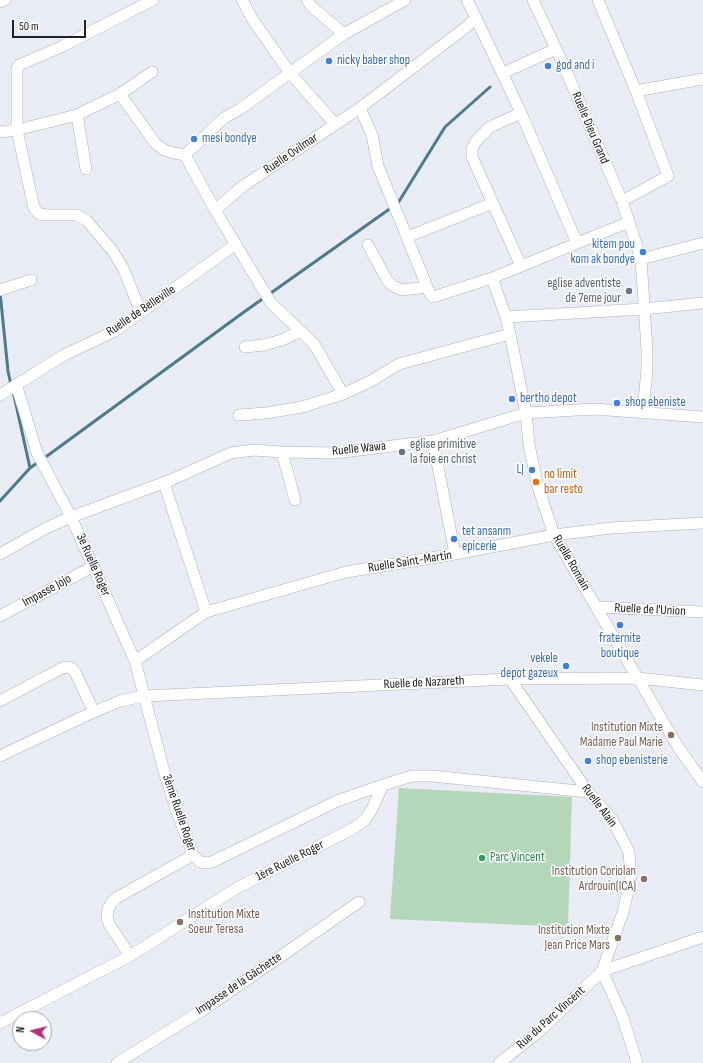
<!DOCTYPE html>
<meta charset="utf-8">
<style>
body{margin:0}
#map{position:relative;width:703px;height:1063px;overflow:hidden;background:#e9ecf5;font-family:"Sofia Sans Condensed",sans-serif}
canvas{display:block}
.north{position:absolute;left:12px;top:1011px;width:40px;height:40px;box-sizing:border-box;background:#fff;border:1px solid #a6a7a8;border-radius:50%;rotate:277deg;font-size:11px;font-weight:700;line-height:16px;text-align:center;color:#212225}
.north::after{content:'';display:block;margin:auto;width:14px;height:18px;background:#b53076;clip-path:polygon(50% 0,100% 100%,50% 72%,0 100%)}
.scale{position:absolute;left:12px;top:20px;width:74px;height:18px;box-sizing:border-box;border:2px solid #212225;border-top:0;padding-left:5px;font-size:12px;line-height:14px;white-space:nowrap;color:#212225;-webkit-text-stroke:3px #fff;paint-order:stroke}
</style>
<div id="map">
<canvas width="703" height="1063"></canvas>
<div class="north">N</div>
<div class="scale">50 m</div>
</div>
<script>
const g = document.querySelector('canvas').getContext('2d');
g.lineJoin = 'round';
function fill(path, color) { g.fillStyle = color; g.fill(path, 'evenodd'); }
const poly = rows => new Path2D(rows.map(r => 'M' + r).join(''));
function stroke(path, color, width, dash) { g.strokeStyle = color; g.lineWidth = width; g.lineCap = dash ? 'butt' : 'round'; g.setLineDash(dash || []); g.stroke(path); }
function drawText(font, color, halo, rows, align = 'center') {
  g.font = font + ' "Sofia Sans Condensed",sans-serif'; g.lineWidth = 3; g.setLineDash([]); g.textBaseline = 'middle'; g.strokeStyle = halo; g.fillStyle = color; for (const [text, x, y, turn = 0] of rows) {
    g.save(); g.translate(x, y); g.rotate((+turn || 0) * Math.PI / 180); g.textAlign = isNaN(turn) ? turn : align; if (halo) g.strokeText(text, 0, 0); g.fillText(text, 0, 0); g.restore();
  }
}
fill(poly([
 [399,788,572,797,568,927,390,919]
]), '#b4d6b9');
stroke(poly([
 [0,292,8,371,11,385],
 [13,391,30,468],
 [47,456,244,312,398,203,445,127,490,87],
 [0,501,30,468,37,463]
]), '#4e7b8b', 3);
const street = poly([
 [242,0,253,20,290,73,335,124],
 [307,0,311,6,344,34,405,0],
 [533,0,564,66,622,201,641,259,647,350,647,369,643,412],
 [598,0,636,91],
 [0,2,5,0],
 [476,18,521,113,577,243],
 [503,73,556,49],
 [120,94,152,72],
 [360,108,372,135,378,166,430,294,433,297,492,278,629,222],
 [521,113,490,127,476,141,472,149,472,157,521,266],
 [77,115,86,169],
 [0,132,17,130,77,115,120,94,155,143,164,150,174,153,185,155,215,210,243,186,360,108,465,28,476,18,467,0],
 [185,155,224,118,240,109,344,34],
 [622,201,668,176,636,91,703,79],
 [215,210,271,303,314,344,343,394],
 [407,237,493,203],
 [368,245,387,280,393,286,402,290,427,287],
 [641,259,703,243],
 [492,278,506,317,510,334,526,413,529,445,538,487,554,535,678,747,703,782],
 [0,290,31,280],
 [141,312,123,268,112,250,86,220,76,215,46,215,39,214,34,208,17,130,17,69,19,65,61,47,153,0],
 [506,317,644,309,703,303],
 [245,347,264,345,282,340,301,331],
 [16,384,37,453,71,517,135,661,164,771,176,809,193,855,200,862,205,863,212,862,337,801,383,785],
 [0,395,64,355,115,331,236,244],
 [239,415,266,413,302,407,343,394,369,382,399,364,510,334],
 [433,441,455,554],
 [282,452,295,500],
 [164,483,206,612],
 [0,554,46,528,71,517,171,480,231,453,254,450,282,452,335,453,433,441,526,413,594,409,703,417],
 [597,607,703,612],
 [0,616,94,566],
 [135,661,206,612,346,572,455,554,554,535,611,528,703,523],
 [510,679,588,792,612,819,629,852,631,878,623,912,602,971],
 [0,701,62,668,67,667,71,668,75,672,94,712],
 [0,756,89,714,120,701,144,696,510,679,638,678,703,685],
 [130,956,109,924,107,917,108,909,112,902,118,897,193,855],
 [602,971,623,1018,637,1063],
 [0,1023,130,956,237,888,354,828,365,820,372,809,383,785,412,776,432,776,588,792],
 [117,1063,206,1008,359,902],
 [499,1063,541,1030,602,971,703,937]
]);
stroke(street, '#adb0b8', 12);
stroke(street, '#fff', 11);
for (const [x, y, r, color] of [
 [329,61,4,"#3f7fe0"],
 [548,66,4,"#3f7fe0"],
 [194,139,4,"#3f7fe0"],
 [643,252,4,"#3f7fe0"],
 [629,291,4,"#6b7280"],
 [512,399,4,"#3f7fe0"],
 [617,403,4,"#3f7fe0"],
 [402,452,4,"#6b7280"],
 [532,470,4,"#3f7fe0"],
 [536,482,4,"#e8710a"],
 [454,539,4,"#3f7fe0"],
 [620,625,4,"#3f7fe0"],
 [566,666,4,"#3f7fe0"],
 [671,735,4,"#8d6e63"],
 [588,761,4,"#3f7fe0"],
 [482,858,4,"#2e9e5b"],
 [644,879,4,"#8d6e63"],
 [180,922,4,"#8d6e63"],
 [618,938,4,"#8d6e63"]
]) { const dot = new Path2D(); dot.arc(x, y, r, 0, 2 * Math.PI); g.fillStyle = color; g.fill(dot); stroke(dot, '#fff', 1.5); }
drawText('13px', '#366cbe', '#fff', [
 ["nicky baber shop",337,61],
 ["god and i",556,66],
 ["mesi bondye",202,139],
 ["kitem pou",635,245,"right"],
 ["kom ak bondye",635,260,"right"],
 ["bertho depot",520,399],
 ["shop ebeniste",625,403],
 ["LJ",524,470,"right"],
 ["tet ansanm",462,532],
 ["epicerie",462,547],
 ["fraternite",620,639,"center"],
 ["boutique",620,654,"center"],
 ["vekele",558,659,"right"],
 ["depot gazeux",558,674,"right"],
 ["shop ebenisterie",596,761]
], 'left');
drawText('13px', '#212225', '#fff', [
 ["Ruelle Dieu Grand",590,128,67],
 ["Ruelle Ovilmar",291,154,-34],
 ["Ruelle de Belleville",141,311,-34],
 ["Ruelle Wawa",359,449,-6],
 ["Ruelle Saint-Martin",410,562,-9],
 ["Ruelle Romain",571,563,60],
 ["3e Ruelle Roger",93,565,66],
 ["Impasse Jojo",47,591,-29],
 ["Ruelle de l'Union",650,610,3],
 ["Ruelle de Nazareth",424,683,-3],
 ["Ruelle Alain",599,806,53],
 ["3ème Ruelle Roger",179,813,71],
 ["1ère Ruelle Roger",290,861,-27],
 ["Impasse de la Gâchette",239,984,-34],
 ["Rue du Parc Vincent",551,1018,-42]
]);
drawText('13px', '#5b616d', '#fff', [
 ["eglise adventiste",621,284],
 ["de 7eme jour",621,299],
 ["eglise primitive",410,445,"left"],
 ["la foie en christ",410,460,"left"]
], 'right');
drawText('13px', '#c56008', '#fff', [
 ["no limit",544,475],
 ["bar resto",544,490]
], 'left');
drawText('13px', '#785e54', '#fff', [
 ["Institution Mixte",663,728],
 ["Madame Paul Marie",663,743],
 ["Institution Coriolan",636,872],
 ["Ardrouin(ICA)",636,887],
 ["Institution Mixte",188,915,"left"],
 ["Soeur Teresa",188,930,"left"],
 ["Institution Mixte",610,931],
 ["Jean Price Mars",610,946]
], 'right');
drawText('13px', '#27864d', '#fff', [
 ["Parc Vincent",490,858]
], 'left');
</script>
